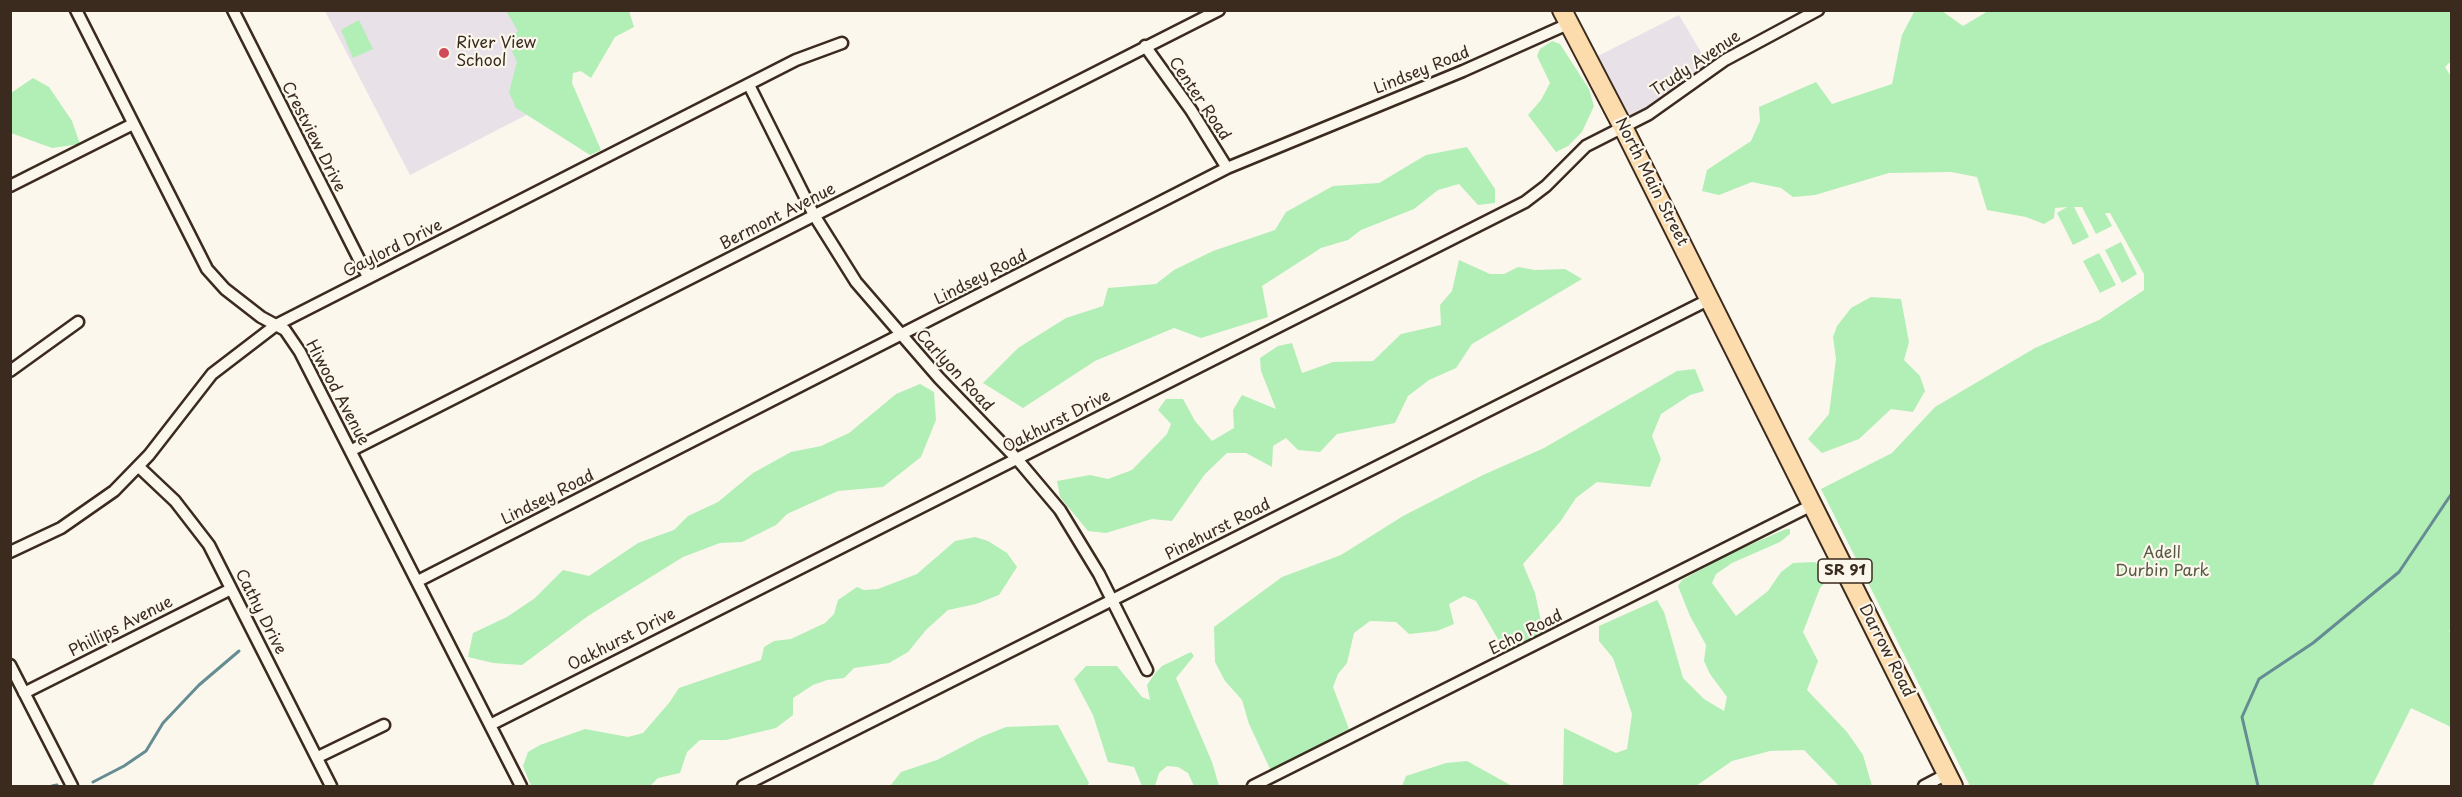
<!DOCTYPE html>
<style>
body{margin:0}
#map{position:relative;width:2462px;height:797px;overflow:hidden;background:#fbf7ec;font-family:"Playpen Sans",sans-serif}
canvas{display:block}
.frame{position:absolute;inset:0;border:12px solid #3b2a1e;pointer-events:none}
</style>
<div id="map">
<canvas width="2462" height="797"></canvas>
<div class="frame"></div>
</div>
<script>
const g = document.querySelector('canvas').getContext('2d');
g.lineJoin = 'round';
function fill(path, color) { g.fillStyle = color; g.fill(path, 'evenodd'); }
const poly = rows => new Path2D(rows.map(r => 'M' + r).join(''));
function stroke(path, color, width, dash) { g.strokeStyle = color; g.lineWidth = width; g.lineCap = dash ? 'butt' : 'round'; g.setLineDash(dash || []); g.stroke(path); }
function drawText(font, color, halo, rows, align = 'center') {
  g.font = font + ' "Playpen Sans",sans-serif'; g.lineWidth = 4.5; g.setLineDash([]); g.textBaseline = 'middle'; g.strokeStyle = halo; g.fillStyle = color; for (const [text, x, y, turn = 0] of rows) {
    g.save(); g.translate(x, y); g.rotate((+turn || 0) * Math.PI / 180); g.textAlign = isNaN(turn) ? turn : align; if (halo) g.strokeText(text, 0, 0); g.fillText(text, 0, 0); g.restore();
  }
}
fill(poly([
 [325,11,519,11,563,96,410,175],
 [1679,15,1711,69,1623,127,1588,61]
]), '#e8e1e8');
fill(poly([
 [506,11,629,11,634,27,615,37,591,78,581,71,573,73,572,83,601,150,590,155,516,108,509,92,517,62,507,40,518,31],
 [1988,11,2451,11,2451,61,2445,67,2452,78,2452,627,2449,631,2452,634,2451,727,2411,708,2372,786,1970,786,1821,489,1892,453,1935,407,2035,348,2099,320,2144,290,2144,274,2110,213,2105,213,2112,226,2096,234,2082,207,2074,207,2089,237,2073,245,2057,213,2067,207,2055,208,2054,218,2044,224,2026,217,1987,210,1977,177,1951,172,1889,173,1815,195,1793,197,1781,188,1752,182,1719,195,1702,191,1707,170,1751,141,1760,121,1759,107,1816,82,1832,104,1892,84,1902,35,1914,12,1942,11,1963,26],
 [359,20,373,49,353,58,341,30],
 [1552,41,1560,44,1589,89,1594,106,1582,132,1568,146,1556,152,1528,115,1541,100,1550,83,1537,56,1540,49],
 [33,78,49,87,72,121,80,144,52,148,11,133,11,93],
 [1467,147,1495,189,1495,203,1478,205,1459,184,1438,190,1414,209,1361,230,1348,240,1321,248,1262,286,1268,317,1201,338,1174,328,1095,361,1023,408,983,383,1018,348,1066,318,1103,306,1108,288,1156,284,1174,270,1213,251,1275,230,1286,212,1333,186,1379,183,1426,155],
 [2121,242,2137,274,2122,283,2105,250],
 [2099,253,2116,285,2100,293,2083,261],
 [1459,260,1490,274,1504,274,1518,267,1535,270,1565,269,1582,279,1472,344,1456,368,1429,380,1408,396,1395,423,1337,434,1320,452,1298,450,1286,438,1273,446,1272,467,1246,453,1227,453,1205,474,1172,521,1152,519,1106,533,1088,531,1060,497,1057,481,1090,475,1108,479,1132,470,1167,434,1171,424,1158,410,1166,399,1183,399,1195,421,1212,441,1234,428,1233,410,1242,395,1276,409,1261,371,1260,358,1278,346,1292,343,1302,373,1333,362,1373,361,1401,334,1441,325,1440,305,1452,291],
 [1871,297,1901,299,1909,342,1904,360,1920,376,1925,391,1913,412,1891,409,1859,439,1822,453,1808,439,1829,414,1836,359,1833,337,1837,326,1851,308],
 [1695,369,1704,391,1690,395,1661,414,1652,436,1661,459,1650,487,1597,482,1576,498,1560,522,1523,564,1535,593,1544,635,1506,653,1476,601,1464,596,1449,604,1454,624,1437,631,1409,634,1396,622,1370,621,1354,633,1347,663,1338,674,1333,687,1349,729,1271,771,1249,724,1242,700,1225,681,1215,662,1214,627,1282,577,1341,555,1403,516,1483,475,1544,448,1677,371],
 [920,384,934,392,936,420,921,457,883,487,838,491,787,514,776,525,742,542,720,543,683,557,588,616,522,665,493,663,468,657,473,633,507,617,535,598,563,570,589,576,638,543,674,530,688,516,718,502,753,473,791,452,821,446,849,433,896,394],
 [1786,529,1790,529,1790,534,1780,542,1732,563,1716,574,1712,583,1736,616,1768,591,1781,572,1793,563,1815,562,1830,577,1820,588,1803,632,1818,661,1807,690,1847,732,1863,755,1872,786,1839,786,1804,750,1770,751,1732,761,1696,786,1563,786,1564,728,1616,753,1627,749,1632,714,1613,658,1599,641,1599,626,1657,600,1664,612,1683,678,1704,699,1724,711,1727,697,1710,674,1704,661,1706,645,1690,616,1678,586,1682,580,1727,555],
 [975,537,988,541,1007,553,1017,567,999,595,976,604,948,610,926,630,908,652,889,663,854,668,844,678,827,680,813,685,793,698,793,715,776,728,726,740,700,740,687,752,680,773,658,778,650,786,531,786,523,766,528,752,540,745,585,729,628,737,643,733,669,703,679,688,761,660,764,647,774,641,791,639,825,623,834,614,838,600,857,587,864,590,878,589,917,574,955,541],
 [1191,652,1194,656,1176,678,1212,762,1219,786,1194,786,1188,773,1178,767,1167,766,1159,773,1155,786,1142,786,1134,767,1108,762,1093,715,1074,679,1086,666,1117,666,1142,697,1150,700,1147,685,1156,672,1162,666],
 [1058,725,1089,783,1087,786,890,786,901,772,937,760,981,737,1006,727],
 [1467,761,1512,786,1402,786,1406,776,1446,763]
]), '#b1efb6');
stroke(poly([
 [93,782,124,766,146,751,163,723,199,685,239,651],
 [52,786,57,785],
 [2258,786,2242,717,2259,679,2313,643,2399,572,2452,493]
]), '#658c92', 3);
const street = poly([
 [76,10,207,269,225,289,261,317,285,330,300,352,521,786],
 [233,10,368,277],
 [1145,46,1191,110,1227,168],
 [749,85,814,215,856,282,939,378,1017,459,1060,510,1099,574,1147,670],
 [10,186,133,124],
 [10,371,78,322],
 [352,450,1219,10],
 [139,467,175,501,209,545,331,786],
 [10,552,61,528,114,491,149,455,212,374,276,325,796,60,842,43],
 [418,581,1227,168,1463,71,1568,24],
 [10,665,72,786],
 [24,693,231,589],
 [490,725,1525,202,1546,186,1586,146,1649,114,1725,60,1818,10],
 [318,757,384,725],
 [743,786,1708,300],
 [1253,786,1812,505],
 [1924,786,1947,774]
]);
const primary = poly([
 [1562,10,1623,127,1953,786]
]);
stroke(street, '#3b2a1e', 15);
stroke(primary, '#3b2a1e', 22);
stroke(street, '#fbf7ec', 10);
stroke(primary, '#fcdcac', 18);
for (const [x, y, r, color] of [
 [444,53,6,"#d1495b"]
]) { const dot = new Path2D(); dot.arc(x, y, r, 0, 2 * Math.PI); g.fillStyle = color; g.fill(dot); stroke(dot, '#fbf7ec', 2); }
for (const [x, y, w] of [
 [1845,571,54]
]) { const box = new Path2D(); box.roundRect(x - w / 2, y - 12, w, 24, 4.5); g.fillStyle = '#fbf7ec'; g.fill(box); stroke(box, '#3b2a1e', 1.5); }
drawText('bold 15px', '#3b2a1e', null, [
 ["SR 91",1845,571]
]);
drawText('16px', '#3b2a1e', '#fbf7ec', [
 ["River View",456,44],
 ["School",456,62]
], 'left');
drawText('16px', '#3b2a1e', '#fbf7ec', [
 ["Trudy Avenue",1696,64,-34],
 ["Lindsey Road",1422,71,-22],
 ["Center Road",1199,99,56],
 ["Crestview Drive",313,137,63],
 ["North Main Street",1651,182,63],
 ["Bermont Avenue",778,217,-27],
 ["Gaylord Drive",393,249,-27],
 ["Lindsey Road",981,278,-27],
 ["Carlyon Road",954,371,47],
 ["Hiwood Avenue",337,393,62],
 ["Oakhurst Drive",1057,422,-27],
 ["Lindsey Road",548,498,-27],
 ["Pinehurst Road",1218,530,-27],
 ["Cathy Drive",260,612,63],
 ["Phillips Avenue",121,627,-27],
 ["Echo Road",1526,633,-27],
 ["Oakhurst Drive",622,640,-27],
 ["Darrow Road",1886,651,63]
]);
drawText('16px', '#585b44', '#fbf7ec', [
 ["Adell",2162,554],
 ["Durbin Park",2162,572]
]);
</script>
